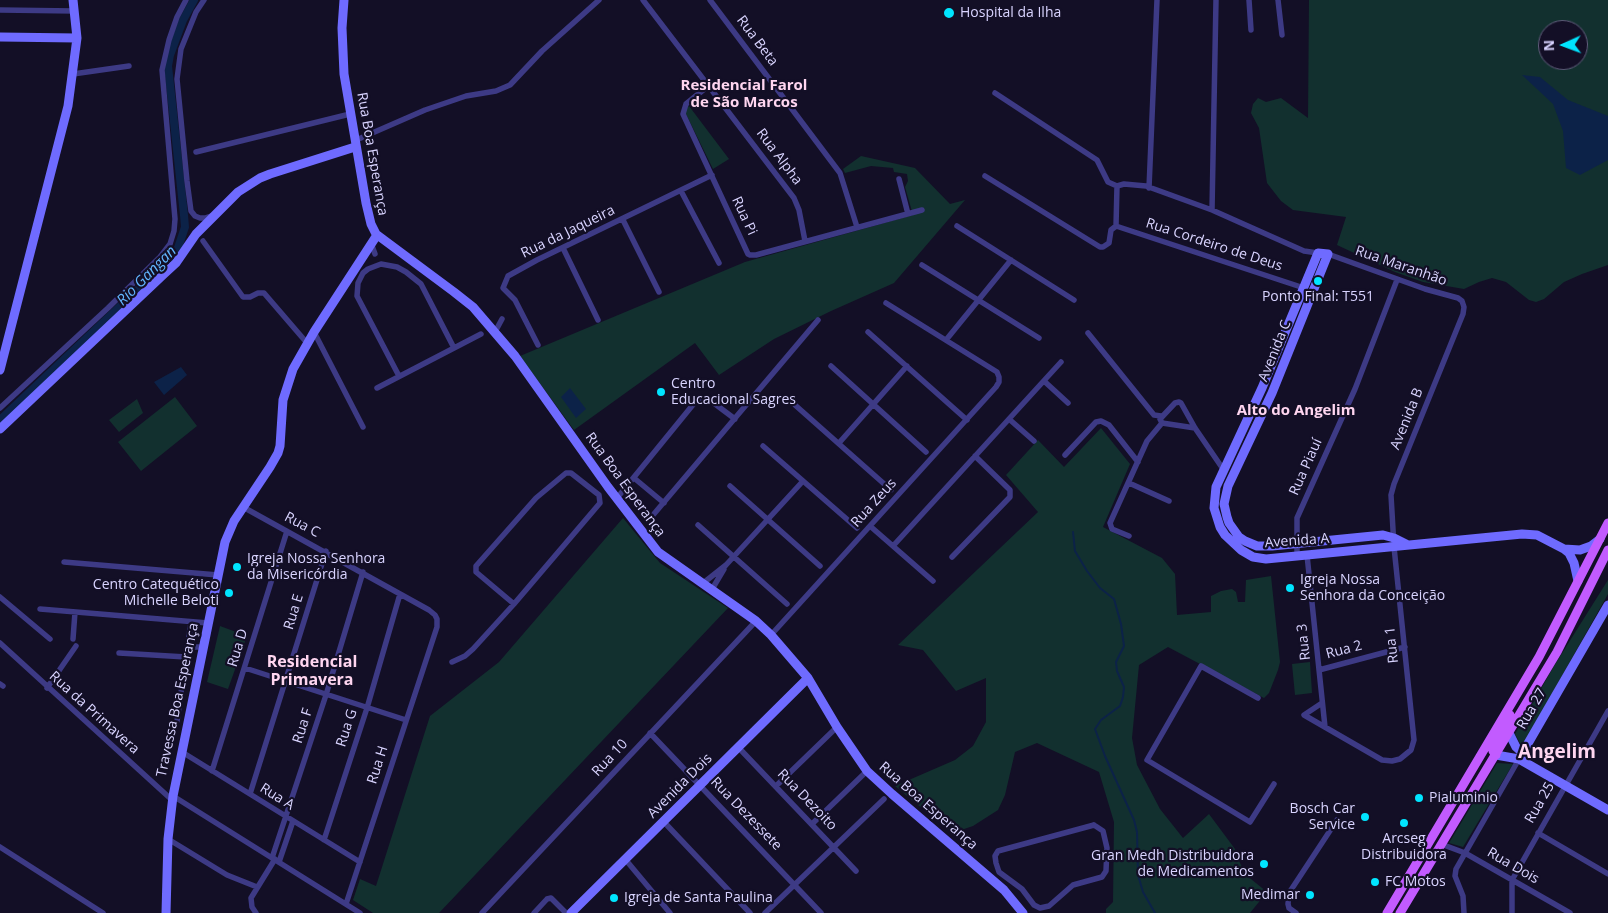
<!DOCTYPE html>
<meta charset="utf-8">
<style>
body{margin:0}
#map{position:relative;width:1608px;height:913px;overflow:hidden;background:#130f26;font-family:"Open Sans",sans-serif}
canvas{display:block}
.north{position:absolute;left:1538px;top:20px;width:50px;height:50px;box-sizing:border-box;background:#130f26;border:1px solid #625e7d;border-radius:50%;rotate:268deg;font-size:14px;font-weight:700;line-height:20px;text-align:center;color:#d9d4ff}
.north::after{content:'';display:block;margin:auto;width:18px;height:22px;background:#00e5ff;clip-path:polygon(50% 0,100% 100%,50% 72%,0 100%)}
</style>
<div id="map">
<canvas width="1608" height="913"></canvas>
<div class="north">N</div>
</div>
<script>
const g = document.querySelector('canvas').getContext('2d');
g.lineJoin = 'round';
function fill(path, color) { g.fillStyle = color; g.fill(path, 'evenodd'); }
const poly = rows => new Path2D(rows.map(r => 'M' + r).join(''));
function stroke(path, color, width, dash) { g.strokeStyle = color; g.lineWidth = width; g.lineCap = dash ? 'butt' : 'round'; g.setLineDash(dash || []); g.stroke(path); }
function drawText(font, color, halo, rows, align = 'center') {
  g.font = font + ' "Open Sans",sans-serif'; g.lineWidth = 4.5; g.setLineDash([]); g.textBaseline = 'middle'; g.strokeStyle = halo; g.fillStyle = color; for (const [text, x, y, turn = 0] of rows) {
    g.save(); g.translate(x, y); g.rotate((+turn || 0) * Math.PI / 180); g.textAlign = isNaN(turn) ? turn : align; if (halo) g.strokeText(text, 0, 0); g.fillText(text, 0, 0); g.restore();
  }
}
fill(poly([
 [1309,0,1608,0,1608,265,1582,274,1564,282,1544,299,1536,302,1529,300,1506,282,1492,278,1479,282,1464,289,1423,282,1395,272,1337,245,1346,217,1293,210,1281,201,1267,183,1259,128,1251,113,1253,104,1258,98,1266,102,1281,98,1308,118],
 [1548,30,1578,30,1578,60,1548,60],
 [689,106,729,159,713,169,685,112,685,109],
 [861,156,915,168,950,204,965,200,894,283,831,311,774,339,719,375,695,343,574,430,520,356,745,262,913,215,905,187,908,181,907,174,894,172,893,168,871,166,845,173,843,169],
 [175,397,197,426,141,471,118,442],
 [137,399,143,413,119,432,109,420],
 [1101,428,1130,464,1103,527,1162,558,1175,574,1177,615,1211,612,1211,596,1221,591,1232,589,1236,592,1238,602,1245,602,1246,580,1271,576,1280,662,1278,670,1269,693,1264,698,1168,647,1139,665,1132,738,1137,765,1160,809,1183,838,1209,814,1235,849,1236,855,1246,875,1267,892,1250,913,1106,913,1106,909,1113,902,1114,822,1099,772,1037,743,1015,752,1005,795,998,810,973,826,952,833,895,786,955,760,973,746,986,722,986,678,956,691,923,650,898,645,1038,512,1006,475,1038,440,1064,467],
 [623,518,660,563,728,608,439,913,373,913,353,900,360,879,376,886,430,716,499,662],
 [1608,580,1608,594,1522,747,1515,734,1554,666],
 [220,626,247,636,228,689,207,682],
 [1310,662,1312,693,1295,695,1292,664],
 [1497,763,1513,764,1463,847,1449,843]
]), '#12302f');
fill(poly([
 [1522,75,1540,77,1568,100,1608,116,1608,160,1580,175,1566,168,1563,131,1553,104],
 [181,367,187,375,164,395,154,382],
 [570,388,586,409,576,418,561,397]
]), '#0c2248');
stroke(poly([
 [1073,532,1075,551,1087,571,1100,588,1114,599,1121,624,1124,646,1116,662,1117,671,1124,687,1123,697,1120,706,1101,720,1095,729,1105,756,1134,820,1137,832,1138,875,1143,892,1155,913]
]), '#0c2248', 2);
stroke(poly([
 [0,420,167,262,178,248,185,227,184,215,168,66,170,55,183,20,194,0]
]), '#0c2248', 8);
stroke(poly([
 [204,0,196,12,181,49,177,79,187,181,191,211,195,216,200,218,205,218,211,216],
 [643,0,794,198,799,210,805,241],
 [710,0,840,173,857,227],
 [1249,0,1251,30],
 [1278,0,1282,35],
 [0,10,75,11],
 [73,74,129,66],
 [708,86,686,104,683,114,748,254,750,255,756,255,922,210],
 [995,93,1097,160,1108,182,1117,186],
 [354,141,425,110,466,96,496,91,510,85,542,51,599,0],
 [196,152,350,114],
 [985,176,1100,247,1103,247,1109,243,1111,230,1116,226],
 [899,179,908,214],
 [1117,186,1124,184,1146,186,1212,210,1304,251,1318,253],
 [1149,188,1157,0],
 [681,191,719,263],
 [1212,210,1216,0],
 [623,220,659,292],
 [957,226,1074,300],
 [1116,226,1304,288],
 [1116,226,1117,186],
 [203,241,243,297,250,297,258,293,264,293,307,343],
 [371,243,375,254],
 [563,248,598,320],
 [922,265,1039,338],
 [314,332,363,427],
 [495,332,502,319],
 [868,332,967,420],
 [1088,333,1154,415,1161,416],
 [946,340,1011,260],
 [538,345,515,300,503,288,508,276,537,260,712,175],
 [831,366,926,452],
 [399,376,357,296,358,283,363,273,368,269,381,264,397,267,406,272,421,284,454,348],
 [1044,381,1068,403],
 [377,388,481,334],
 [795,405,891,490],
 [0,408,108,308,160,257,170,244,174,231,175,219,162,70,169,40,177,17,186,0],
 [1009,419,1034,441],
 [1195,428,1162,423,1160,419,1175,403,1179,402,1181,403,1195,428,1223,469],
 [839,443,907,366],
 [763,446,857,528],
 [1065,455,1096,422,1101,421,1109,425,1138,462],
 [634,478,664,503],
 [1129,483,1169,501],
 [730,486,820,566],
 [617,498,696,401,701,398,707,398,735,419],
 [243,507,429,610,435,615,437,619,437,627,346,904],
 [648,521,818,320],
 [698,525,787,604],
 [870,526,933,581],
 [1129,536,1112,529,1110,523,1147,441,1162,423],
 [893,546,1061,362],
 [1307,555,1325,727],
 [1297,556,1297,518,1355,389,1397,280],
 [952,557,1010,497,1010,490,975,456],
 [64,562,218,575],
 [702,584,726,565,803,481],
 [711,591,724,569],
 [0,597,50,639],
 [40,609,208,623],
 [771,635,996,387,999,382,999,377,997,372,886,303],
 [73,639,75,612],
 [0,643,172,800],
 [187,647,204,647],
 [119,653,186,657],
 [452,662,465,656,473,649,514,604,600,503,599,495,571,473,566,473,536,498,476,566,476,572,514,604],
 [245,668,406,720],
 [1319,670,1405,647],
 [0,684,3,686],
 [47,688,76,646],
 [1258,698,1201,666,1147,760,1250,822,1274,784],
 [1322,703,1304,715,1382,760,1392,761,1400,759,1411,750,1414,740,1394,547,1391,495,1394,484,1463,314,1464,307,1462,301,1458,298,1425,289,1328,254],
 [177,721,191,622],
 [650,733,821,913],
 [738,747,856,871],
 [182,752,360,862],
 [212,771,287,531],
 [776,786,837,727],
 [250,794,326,551],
 [173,796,360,913],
 [663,821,750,913],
 [812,824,867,771],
 [1094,825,1103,831,1107,848,1106,871,1102,877,1073,885,1049,906,1040,908,1034,905,1022,889,999,872,996,863,995,856,998,851,1094,825],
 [1538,833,1608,874],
 [168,839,227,875,257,887],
 [324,840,367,708,400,594],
 [1441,844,1465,853,1570,913],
 [0,847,103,913],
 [272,858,326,695,363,572],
 [625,859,670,913],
 [279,862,293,821],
 [256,913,252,907,251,898,275,859],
 [482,913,756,621],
 [534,913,547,899,551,898,566,913],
 [765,913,884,799],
 [1296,913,1289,908,1288,904,1289,893,1337,820],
 [1464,913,1463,896,1455,876,1456,869,1519,759],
 [1512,913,1512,880,1608,711]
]), '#3d3a85', 5.5);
stroke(poly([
 [344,0,342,28,344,74,366,203,371,224,376,234,454,292,473,307,515,356,608,487,658,552,756,621,771,635,808,678,837,727,867,771,892,794,1004,890,1023,913],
 [0,37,77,38],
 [0,370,68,106,77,38,73,0],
 [0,429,164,274,176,263,196,234,238,192,260,178,270,174,355,147],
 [1408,545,1394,538,1383,535,1272,546,1257,546,1245,541,1239,537,1229,523,1227,517,1224,504,1228,486,1272,393,1328,254,1318,253,1262,388,1216,487,1214,508,1220,527,1225,535,1241,550,1253,557,1266,559,1522,534,1537,535,1564,549,1569,553,1574,563,1578,581],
 [1564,549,1580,550,1591,546,1600,539],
 [1509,733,1516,747,1526,756],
 [1496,755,1519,759,1608,810],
 [1519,759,1608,605],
 [166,913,168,839,173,796,225,542,234,521,270,467,278,453,280,446,283,400,293,369,314,332,377,235],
 [571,913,808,678]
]), '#6f6bff', 9);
stroke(poly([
 [1496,755,1493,751,1494,744,1510,715],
 [1387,913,1539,657,1608,523],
 [1400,913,1557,652,1608,550]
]), '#c25bff', 9);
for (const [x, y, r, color] of [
 [949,13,6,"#00e5ff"],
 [1318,281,5,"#00e5ff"],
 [661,392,5,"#00e5ff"],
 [237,567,5,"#00e5ff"],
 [1290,588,5,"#00e5ff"],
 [229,593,5,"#00e5ff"],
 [1419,798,5,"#00e5ff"],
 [1365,817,5,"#00e5ff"],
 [1404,823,5,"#00e5ff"],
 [1264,864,5,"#00e5ff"],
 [1375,882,5,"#00e5ff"],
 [1310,895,5,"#00e5ff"],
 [614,898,5,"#00e5ff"]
]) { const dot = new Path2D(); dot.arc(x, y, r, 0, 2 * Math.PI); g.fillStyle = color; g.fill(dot); stroke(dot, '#130f26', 2); }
drawText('14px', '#d9d4ff', '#130f26', [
 ["Hospital da Ilha",960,13],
 ["Ponto Final: T551",1318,297,"center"],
 ["Centro",671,384],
 ["Educacional Sagres",671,400],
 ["Igreja Nossa Senhora",247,559],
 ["da Misericórdia",247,575],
 ["Igreja Nossa",1300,580],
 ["Senhora da Conceição",1300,596],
 ["Centro Catequético",219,585,"right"],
 ["Michelle Beloti",219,601,"right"],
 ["Pialuminio",1429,798],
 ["Bosch Car",1355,809,"right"],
 ["Service",1355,825,"right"],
 ["Arcseg",1404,839,"center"],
 ["Distribuidora",1404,855,"center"],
 ["Gran Medh Distribuidora",1254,856,"right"],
 ["de Medicamentos",1254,872,"right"],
 ["FC Motos",1385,882],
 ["Medimar",1300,895,"right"],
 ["Igreja de Santa Paulina",624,898]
], 'left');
drawText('14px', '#d9d4ff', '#130f26', [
 ["Rua Beta",757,41,53],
 ["Rua Boa Esperança",372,154,80],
 ["Rua Alpha",779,157,53],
 ["Rua Pi",744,216,65],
 ["Rua da Jaqueira",568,232,-26],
 ["Rua Cordeiro de Deus",1214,245,18],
 ["Rua Maranhão",1401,266,19],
 ["Avenida C",1275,351,-68],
 ["Avenida B",1407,419,-68],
 ["Rua Piauí",1306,467,-66],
 ["Rua Boa Esperança",625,485,54],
 ["Rua Zeus",874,503,-48],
 ["Rua C",302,525,28],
 ["Avenida A",1297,541,-4],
 ["Rua E",294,612,-73],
 ["Rua 3",1304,642,-96],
 ["Rua 1",1392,645,-96],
 ["Rua D",238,648,-73],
 ["Rua 2",1344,650,-15],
 ["Travessa Boa Esperança",178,700,-78],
 ["Rua 27",1532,709,-60],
 ["Rua da Primavera",94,713,42],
 ["Rua F",303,726,-72],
 ["Rua G",347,728,-72],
 ["Rua 10",610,758,-47],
 ["Rua H",378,765,-72],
 ["Avenida Dois",680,786,-45],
 ["Rua A",277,797,32],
 ["Rua Dezoito",807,800,46],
 ["Rua 25",1540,803,-60],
 ["Rua Boa Esperança",928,806,41],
 ["Rua Dezessete",746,814,46],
 ["Rua Dois",1513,866,30]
]);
drawText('bold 15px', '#ffd6f0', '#130f26', [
 ["Residencial Farol",744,86],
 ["de São Marcos",744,103],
 ["Alto do Angelim",1296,411]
]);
drawText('italic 15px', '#62b6ff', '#130f26', [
 ["Rio Gangan",147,276,-45]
]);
drawText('bold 16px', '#ffd6f0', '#130f26', [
 ["Residencial",312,662],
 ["Primavera",312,680]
]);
drawText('bold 19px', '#ffd6f0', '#130f26', [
 ["Angelim",1557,753]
]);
</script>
